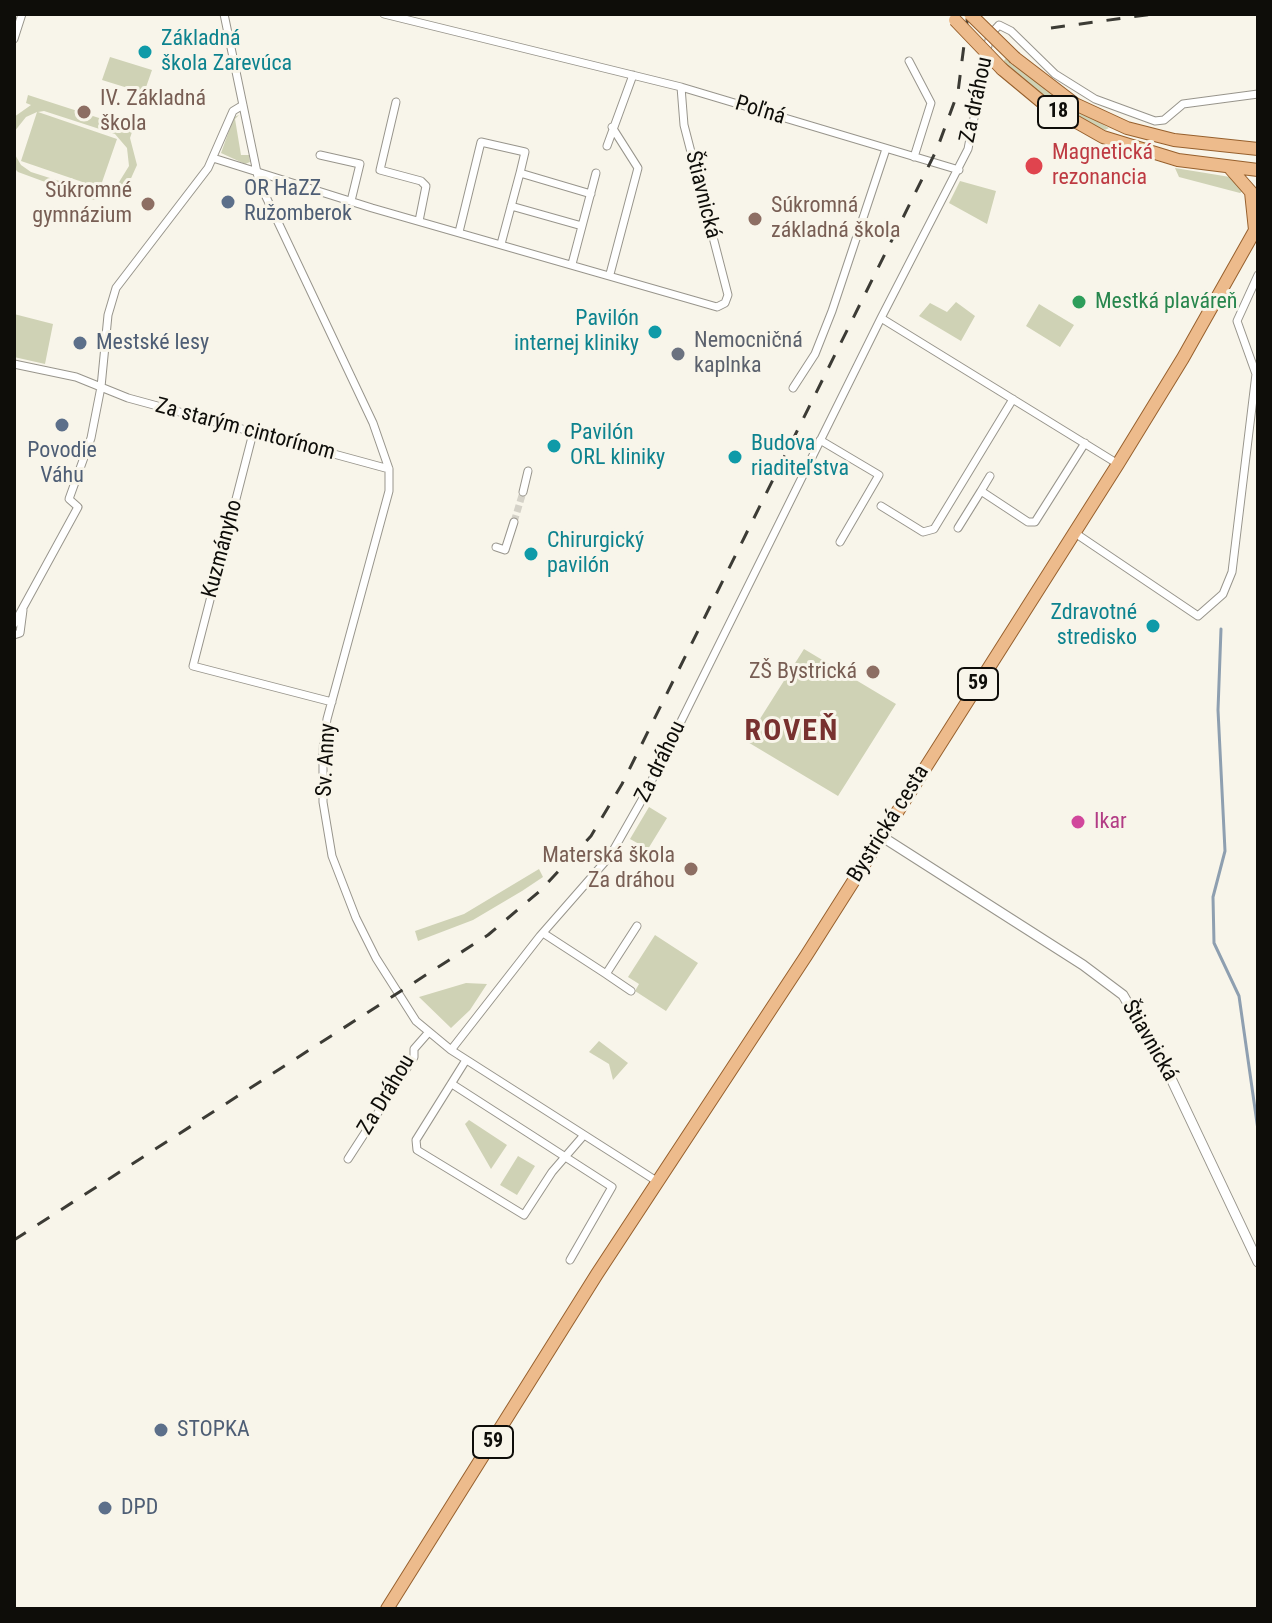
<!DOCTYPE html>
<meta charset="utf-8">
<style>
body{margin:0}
#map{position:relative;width:1272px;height:1623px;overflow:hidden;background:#f8f5ea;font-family:"Roboto Condensed",sans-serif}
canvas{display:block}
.frame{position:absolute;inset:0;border:16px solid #0e0d09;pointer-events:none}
</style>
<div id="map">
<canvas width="1272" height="1623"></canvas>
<div class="frame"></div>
</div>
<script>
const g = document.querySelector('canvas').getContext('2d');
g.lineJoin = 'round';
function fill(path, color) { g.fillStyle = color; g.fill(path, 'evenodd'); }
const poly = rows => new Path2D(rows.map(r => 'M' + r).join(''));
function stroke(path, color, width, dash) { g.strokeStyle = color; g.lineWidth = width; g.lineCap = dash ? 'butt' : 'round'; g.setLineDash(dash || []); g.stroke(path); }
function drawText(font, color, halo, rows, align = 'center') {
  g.font = font + ' "Roboto Condensed",sans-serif'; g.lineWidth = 6; g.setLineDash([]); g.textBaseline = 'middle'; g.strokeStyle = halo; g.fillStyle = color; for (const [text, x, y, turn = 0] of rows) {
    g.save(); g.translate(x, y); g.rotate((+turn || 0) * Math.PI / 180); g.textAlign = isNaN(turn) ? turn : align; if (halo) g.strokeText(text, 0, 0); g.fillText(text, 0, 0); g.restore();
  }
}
fill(poly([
 [110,57,152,70,144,93,102,80],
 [1006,58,1050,93,1109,128,1105,130,1085,122,1046,98,1003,62],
 [28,95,133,129,130,138,137,165,128,185,116,195,94,200,18,172,14,168,14,153,21,165,31,172,97,193,116,187,129,166,127,148,115,134,44,111,38,112,117,139,100,188,21,161,37,112,26,117,14,132,14,117,31,105,26,103],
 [239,115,235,119,241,155,249,155,250,162,245,164,221,153,234,117],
 [1175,168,1230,177,1245,190,1240,193,1179,177],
 [960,181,996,191,987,224,949,203],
 [956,302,975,316,961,341,919,316,930,303,947,312],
 [1039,304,1074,325,1060,347,1026,326],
 [14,314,53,324,45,364,14,357],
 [804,649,896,704,838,796,746,741],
 [649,807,667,818,648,849,630,839],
 [539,869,543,877,522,891,473,920,418,941,415,931,464,914],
 [655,935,698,963,666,1011,635,991,639,984,628,977],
 [466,983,487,984,470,1010,451,1028,419,997],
 [599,1041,628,1063,613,1080,609,1064,589,1052],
 [469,1120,507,1145,491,1169,465,1124],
 [518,1156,535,1166,517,1195,500,1185]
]), '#cfd2b5');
stroke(poly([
 [1221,629,1218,710,1225,851,1213,897,1214,943,1239,996,1258,1130]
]), '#8e9fb0', 3);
stroke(poly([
 [514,522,523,492]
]), '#d5d2c8', 7, [7, 3.5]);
const minor = poly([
 [224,14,259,182,373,423,389,469,389,491,327,719,323,748,323,802,332,856,356,918,376,958,416,1021,451,1050,658,1182],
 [384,14,681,87,959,170],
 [14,39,22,14],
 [909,61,931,103,914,157],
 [396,102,380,170,421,181,426,186,419,221],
 [607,146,633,75],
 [320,155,360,164,351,201],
 [213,158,372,208,717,307,725,303,728,295,684,125,681,87],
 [511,206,582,226],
 [459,232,481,142,525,152,520,173],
 [501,244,520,173,591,194],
 [572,264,596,173],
 [610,274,638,168,612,127],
 [881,318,1118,464],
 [14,364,76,377,128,398,389,469],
 [793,388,815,354,832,311,886,149],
 [253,433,193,666,332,702],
 [820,440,879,475,840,542],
 [990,476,981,491,1028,522,1035,522,1085,443],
 [523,492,528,471],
 [881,506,923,532,934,529,1013,399],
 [958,528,981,491],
 [1075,533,1198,616,1223,594,1232,572,1256,374,1237,321,1258,275],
 [496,547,505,550,514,522],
 [14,624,78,507,69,499,91,438,101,387,108,315,116,288,208,168,233,111,243,105],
 [14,635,20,633,23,610],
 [543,933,606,974,637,926],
 [606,974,631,991],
 [451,1050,540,936,610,856,643,798,881,318,968,149,990,35,999,25,1011,31,1055,74,1095,99,1155,121,1164,120,1183,104,1258,94],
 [466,1060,416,1140,417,1150,524,1215,552,1172,584,1135],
 [452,1084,612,1187,570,1260],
 [348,1159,414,1057,414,1049,428,1033]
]);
const tertiary = poly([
 [881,836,1083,965,1123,995,1167,1070,1258,1262]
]);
const primary = poly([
 [1015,58,1075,104,1127,128,1174,140,1258,149],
 [1002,69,1043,103,1103,137,1178,160,1258,170],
 [1229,167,1251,192,1255,230],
 [387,1609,597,1274,806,956,1118,464,1183,358,1258,225]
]);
stroke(minor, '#98958c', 9);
stroke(tertiary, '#98958c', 11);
stroke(primary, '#97602d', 14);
stroke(minor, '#fff', 7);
stroke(tertiary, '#fff', 9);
stroke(primary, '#edbb8c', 12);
stroke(poly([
 [1051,28,1153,14],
 [14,1240,488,935,541,890,591,836,622,784,937,149,958,92,968,14]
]), '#3c3b35', 3, [14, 14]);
const primaryBridge = poly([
 [970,14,1015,58],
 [955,20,1002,69]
]);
stroke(primaryBridge, '#97602d', 14, []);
stroke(primaryBridge, '#edbb8c', 12);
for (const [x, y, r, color] of [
 [145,52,8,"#0f9aa8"],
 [84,112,8,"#8d6e63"],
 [1034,166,10,"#e0444e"],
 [228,202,8,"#5c6f8a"],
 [148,204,8,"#8d6e63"],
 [755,219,8,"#8d6e63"],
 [1079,302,8,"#2e9e5b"],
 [655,332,8,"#0f9aa8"],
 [80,343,8,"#5c6f8a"],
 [678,354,8,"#6b7280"],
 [62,425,8,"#5c6f8a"],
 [554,446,8,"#0f9aa8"],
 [735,457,8,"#0f9aa8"],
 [531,554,8,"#0f9aa8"],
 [1153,626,8,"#0f9aa8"],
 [873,672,8,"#8d6e63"],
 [1078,822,8,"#d1479c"],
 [691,869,8,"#8d6e63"],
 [161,1430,8,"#5c6f8a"],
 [105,1508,8,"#5c6f8a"]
]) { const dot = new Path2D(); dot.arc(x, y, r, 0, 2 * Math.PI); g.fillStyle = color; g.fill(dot); stroke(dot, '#f8f5ea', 3); }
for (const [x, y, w] of [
 [1058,112,40],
 [978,684,40],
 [493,1442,40]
]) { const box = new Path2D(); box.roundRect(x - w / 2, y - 16, w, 32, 6); g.fillStyle = '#f8f5ea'; g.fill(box); stroke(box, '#0e0d09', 2); }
drawText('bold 20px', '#0e0d09', null, [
 ["18",1058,112],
 ["59",978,684],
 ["59",493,1442]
]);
drawText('22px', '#0d838f', '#f8f5ea', [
 ["Základná",161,39],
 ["škola Zarevúca",161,64],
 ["Pavilón",639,319,"right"],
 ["internej kliniky",639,344,"right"],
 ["Pavilón",570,433],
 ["ORL kliniky",570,458],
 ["Budova",751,444],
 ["riaditeľstva",751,469],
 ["Chirurgický",547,541],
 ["pavilón",547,566],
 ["Zdravotné",1137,613,"right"],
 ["stredisko",1137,638,"right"]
], 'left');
drawText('22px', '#785e54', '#f8f5ea', [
 ["IV. Základná",100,99,"left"],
 ["škola",100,124,"left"],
 ["Súkromné",132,191],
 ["gymnázium",132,216],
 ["Súkromná",771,206,"left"],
 ["základná škola",771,231,"left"],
 ["ZŠ Bystrická",857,672],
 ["Materská škola",675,856],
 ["Za dráhou",675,881]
], 'right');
drawText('22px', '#0e0d09', '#f8f5ea', [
 ["Za dráhou",977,100,-78],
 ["Poľná",760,111,17],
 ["Štiavnická",702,195,76],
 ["Za starým cintorínom",245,430,15],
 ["Kuzmányho",223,549,-75],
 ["Sv. Anny",327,760,-87],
 ["Za dráhou",661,762,-64],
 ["Bystrická cesta",889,824,-58],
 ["Štiavnická",1149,1041,60],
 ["Za Dráhou",387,1095,-59]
]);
drawText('22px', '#be3a42', '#f8f5ea', [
 ["Magnetická",1052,153],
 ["rezonancia",1052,178]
], 'left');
drawText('22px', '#4e5e75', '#f8f5ea', [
 ["OR HaZZ",244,189],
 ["Ružomberok",244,214],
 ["Mestské lesy",96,343],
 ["Povodie",62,451,"center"],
 ["Váhu",62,476,"center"],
 ["STOPKA",177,1430],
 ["DPD",121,1508]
], 'left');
drawText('22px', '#27864d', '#f8f5ea', [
 ["Mestká plaváreň",1095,302]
], 'left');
drawText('22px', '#5b616d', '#f8f5ea', [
 ["Nemocničná",694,341],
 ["kaplnka",694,366]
], 'left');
drawText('22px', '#b23c85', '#f8f5ea', [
 ["Ikar",1094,822]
], 'left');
g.letterSpacing = '2px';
drawText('bold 30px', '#78312f', '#f8f5ea', [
 ["ROVEŇ",792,732]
]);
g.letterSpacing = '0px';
</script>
